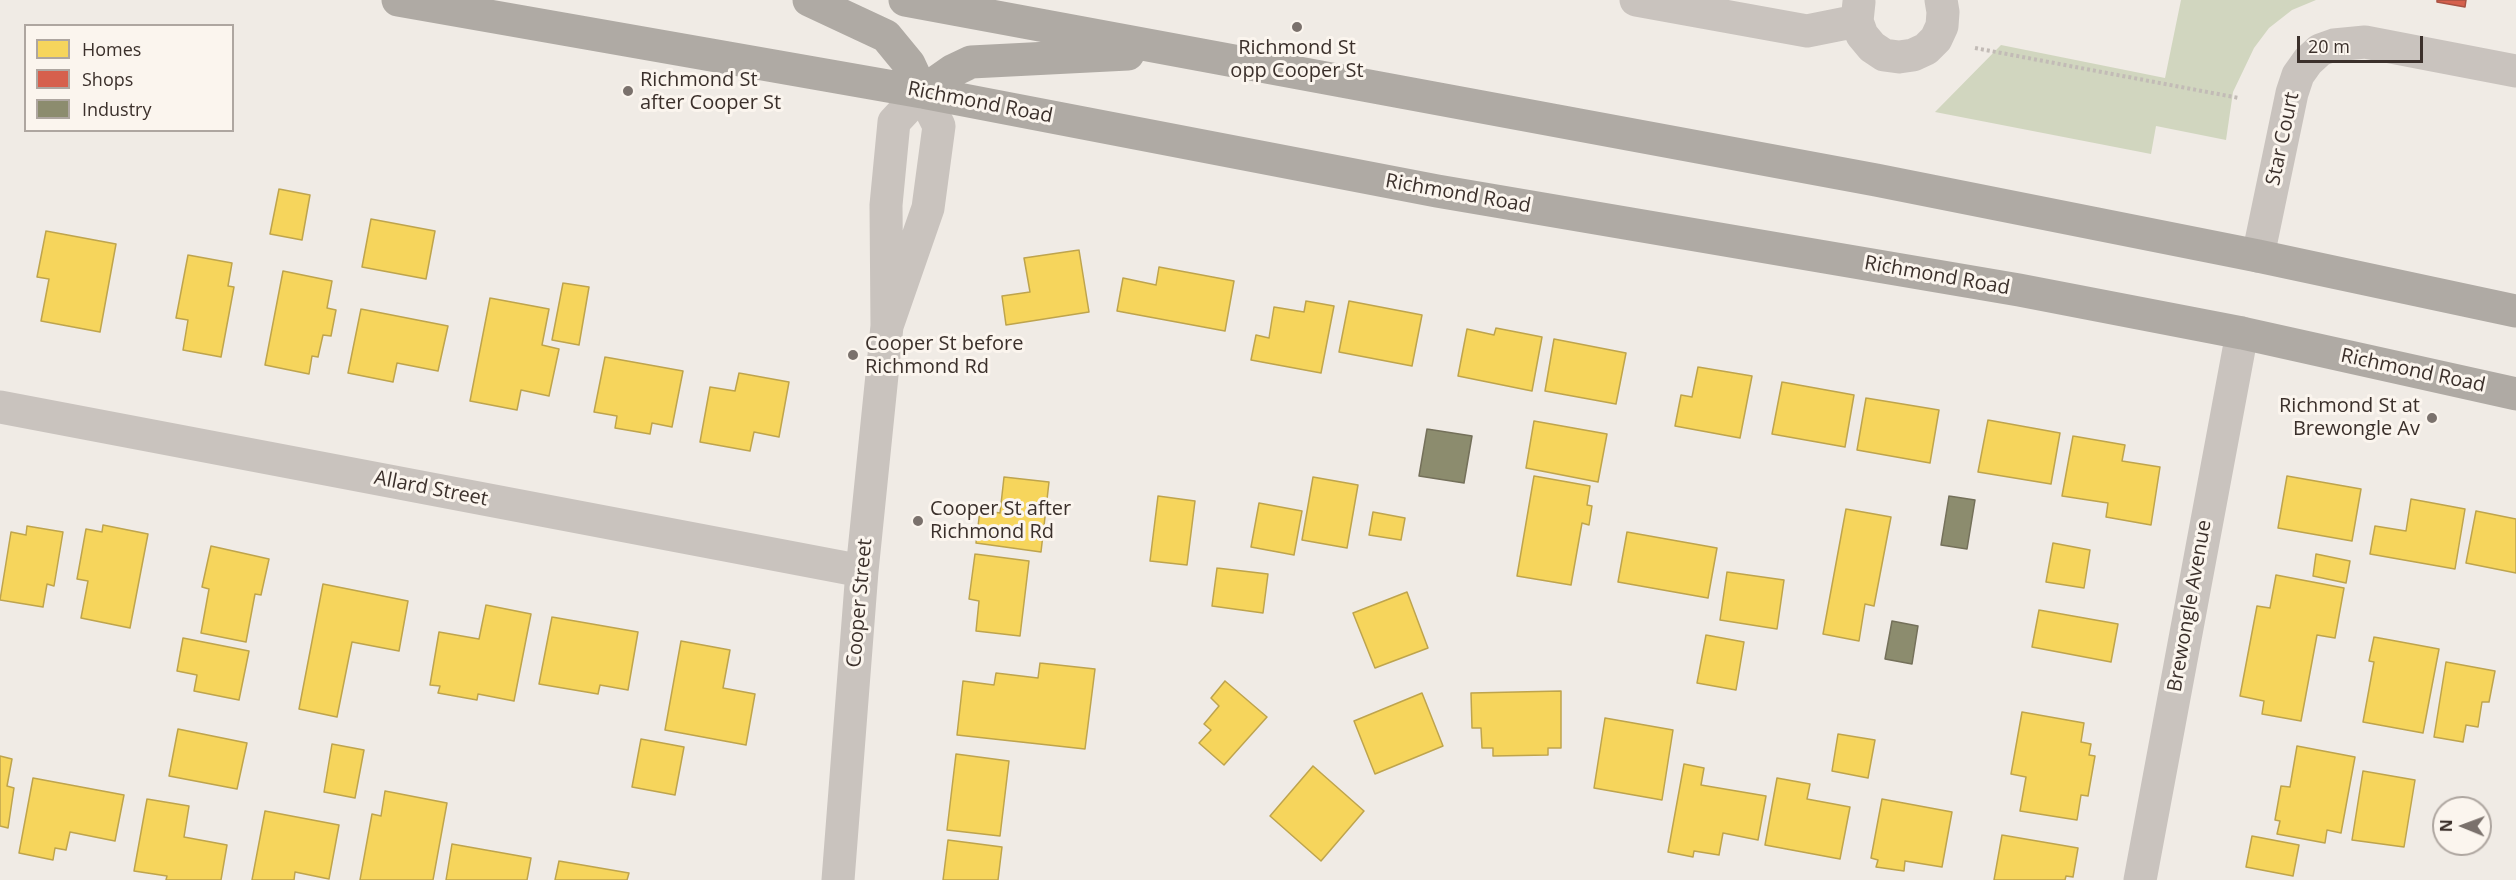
<!DOCTYPE html>
<style>
body{margin:0}
#map{position:relative;width:2516px;height:880px;overflow:hidden;background:#f0ebe5;font-family:"Open Sans",sans-serif}
canvas{display:block}
.legend{position:absolute;left:24px;top:24px;width:210px;height:108px;box-sizing:border-box;background:#fbf5ee;border:2px solid #aea6a0;margin:0;padding:8px 10px;list-style:none;font-size:18px;color:#3b302b}
.legend li{display:flex;align-items:center;gap:12px;height:30px}
.legend b{width:30px;border:2px solid #aea6a0}
.north{position:absolute;left:2432px;top:796px;width:60px;height:60px;box-sizing:border-box;background:#fbf5ee;border:2px solid #aea6a0;border-radius:50%;rotate:271deg;font-size:16px;font-weight:700;line-height:24px;text-align:center;color:#3b302b}
.north::after{content:'';display:block;margin:auto;width:21px;height:27px;background:#7a716c;clip-path:polygon(50% 0,100% 100%,50% 72%,0 100%)}
.scale{position:absolute;left:2297px;top:36px;width:126px;height:27px;box-sizing:border-box;border:3px solid #3b302b;border-top:0;padding-left:8px;font-size:18px;line-height:21px;white-space:nowrap;color:#3b302b;-webkit-text-stroke:4px #fbf5ee;paint-order:stroke}
</style>
<div id="map">
<canvas width="2516" height="880"></canvas>
<ul class="legend">
<li><b style="height:16px;background:#f6d55c"></b>Homes</li>
<li><b style="height:16px;background:#d6604d"></b>Shops</li>
<li><b style="height:16px;background:#8c8c6e"></b>Industry</li>
</ul>
<div class="north">N</div>
<div class="scale">20 m</div>
</div>
<script>
const g = document.querySelector('canvas').getContext('2d');
g.lineJoin = 'round';
function fill(path, color) { g.fillStyle = color; g.fill(path, 'evenodd'); }
const poly = rows => new Path2D(rows.map(r => 'M' + r).join(''));
function stroke(path, color, width, dash) { g.strokeStyle = color; g.lineWidth = width; g.lineCap = dash ? 'butt' : 'round'; g.setLineDash(dash || []); g.stroke(path); }
function drawText(font, color, halo, rows, align = 'center') {
  g.font = font + ' "Open Sans",sans-serif'; g.lineWidth = 6; g.setLineDash([]); g.textBaseline = 'middle'; g.strokeStyle = halo; g.fillStyle = color; for (const [text, x, y, turn = 0] of rows) {
    g.save(); g.translate(x, y); g.rotate((+turn || 0) * Math.PI / 180); g.textAlign = isNaN(turn) ? turn : align; if (halo) g.strokeText(text, 0, 0); g.fillText(text, 0, 0); g.restore();
  }
}
fill(poly([
 [2181,0,2316,0,2292,10,2269,28,2254,48,2233,92,2226,140,2156,126,2151,154,1935,112,2001,45,2165,78]
]), '#d1d6bf');
const homes = poly([
 [279,189,310,195,302,240,270,234,279,189],
 [371,219,435,231,426,279,362,267,371,219],
 [46,231,116,244,100,332,41,321,49,279,37,277,46,231],
 [1079,250,1089,312,1006,325,1002,296,1030,292,1024,258,1079,250],
 [188,255,232,263,228,286,234,287,221,357,183,350,188,320,176,318,188,255],
 [1159,267,1234,281,1225,331,1117,311,1123,278,1156,285,1159,267],
 [283,271,332,281,327,308,336,310,331,336,323,335,318,357,312,356,309,374,265,365,283,271],
 [563,283,589,287,579,345,552,340,563,283],
 [490,298,549,309,542,345,559,349,549,396,521,390,517,410,470,401,490,298],
 [1306,301,1334,306,1321,373,1251,360,1256,335,1269,338,1274,307,1304,312,1306,301],
 [1349,301,1422,315,1412,366,1339,352,1349,301],
 [361,309,448,326,438,371,397,363,393,382,348,373,361,309],
 [1496,328,1542,337,1532,391,1458,376,1467,329,1494,335,1496,328],
 [1554,339,1626,353,1616,404,1545,391,1554,339],
 [605,357,683,371,672,427,652,423,650,434,615,428,617,416,594,412,605,357],
 [1698,367,1752,376,1740,438,1675,426,1681,395,1692,397,1698,367],
 [739,373,789,382,779,437,754,432,750,451,700,442,710,387,735,391,739,373],
 [1782,382,1854,395,1845,447,1772,434,1782,382],
 [1866,398,1939,410,1930,463,1857,450,1866,398],
 [1988,420,2060,433,2051,484,1978,472,1988,420],
 [1534,421,1607,434,1598,482,1526,468,1534,421],
 [2073,436,2125,445,2122,461,2160,467,2151,525,2106,517,2108,503,2062,496,2073,436],
 [1534,476,1590,486,1587,505,1592,506,1589,525,1582,523,1571,585,1517,576,1534,476],
 [2287,476,2361,489,2352,541,2278,528,2287,476],
 [1004,477,1049,482,1041,552,976,543,980,510,1000,513,1004,477],
 [1313,477,1358,485,1347,548,1302,540,1313,477],
 [1158,496,1195,501,1187,565,1150,561,1158,496],
 [2411,499,2465,509,2455,569,2370,554,2375,526,2406,531,2411,499],
 [1259,503,1302,511,1294,555,1251,547,1259,503],
 [1846,509,1891,517,1874,606,1865,604,1859,641,1823,634,1846,509],
 [2476,511,2516,519,2516,573,2466,563,2476,511],
 [1373,512,1405,518,1401,540,1369,535,1373,512],
 [103,525,148,534,130,628,81,618,88,581,77,579,86,529,102,532,103,525],
 [27,526,63,532,54,586,47,584,43,607,0,600,11,532,26,535,27,526],
 [1627,532,1717,548,1708,598,1618,582,1627,532],
 [2053,543,2090,550,2084,588,2046,582,2053,543],
 [211,546,269,559,261,595,255,594,246,642,201,633,209,589,202,587,211,546],
 [975,554,1029,561,1020,636,976,631,979,601,969,599,975,554],
 [2316,554,2350,561,2346,583,2313,576,2316,554],
 [1217,568,1268,574,1263,613,1212,606,1217,568],
 [1727,572,1784,580,1777,629,1720,620,1727,572],
 [2276,575,2344,588,2335,638,2317,635,2301,721,2262,714,2264,701,2240,696,2257,606,2270,608,2276,575],
 [323,584,408,601,399,651,352,642,337,717,299,709,323,584],
 [1407,592,1428,648,1375,668,1353,613,1407,592],
 [486,605,531,614,514,701,478,694,477,700,438,693,440,686,430,685,439,632,479,639,486,605],
 [2039,610,2118,624,2111,662,2032,647,2039,610],
 [552,617,638,632,628,690,600,685,598,694,539,684,552,617],
 [1706,635,1744,642,1736,690,1697,683,1706,635],
 [2374,637,2439,649,2423,733,2363,722,2374,662,2369,661,2374,637],
 [183,638,249,651,239,700,194,691,197,675,177,671,183,638],
 [681,641,730,650,723,688,755,694,746,745,665,730,681,641],
 [2446,662,2495,671,2489,702,2482,702,2478,727,2466,725,2463,742,2434,737,2446,662],
 [1040,663,1095,669,1085,749,957,735,963,681,994,685,996,673,1038,678,1040,663],
 [1225,681,1267,717,1224,765,1199,743,1211,730,1204,724,1219,706,1211,698,1225,681],
 [1561,691,1561,748,1548,748,1548,755,1493,756,1493,748,1482,748,1481,728,1472,728,1471,693,1561,691],
 [1422,693,1443,746,1375,774,1354,721,1422,693],
 [2022,712,2084,723,2081,742,2091,744,2089,755,2095,756,2088,796,2081,795,2077,820,2020,811,2026,777,2011,774,2022,712],
 [1605,718,1673,730,1662,800,1594,788,1605,718],
 [178,729,247,743,237,789,169,776,178,729],
 [1838,734,1875,740,1868,778,1832,771,1838,734],
 [641,739,684,747,675,795,632,787,641,739],
 [332,744,364,750,355,798,324,792,332,744],
 [2297,746,2355,757,2341,833,2327,830,2325,843,2277,834,2280,821,2275,820,2281,786,2290,787,2297,746],
 [956,754,1009,761,1000,836,947,830,956,754],
 [0,756,12,759,7,786,14,788,8,828,0,826,0,756],
 [1684,764,1704,768,1701,785,1766,796,1758,840,1723,833,1719,855,1694,851,1693,857,1668,852,1684,764],
 [1313,766,1364,811,1321,861,1270,816,1313,766],
 [2363,771,2415,780,2404,847,2352,840,2363,771],
 [33,778,124,795,115,841,70,832,66,850,55,848,53,860,19,853,33,778],
 [1777,778,1810,784,1807,799,1850,807,1840,859,1765,845,1777,778],
 [385,791,447,803,433,880,360,880,372,814,381,816,385,791],
 [147,799,189,806,184,837,227,845,221,880,166,880,167,876,134,871,147,799],
 [1882,799,1952,812,1942,867,1905,861,1904,871,1876,867,1878,860,1871,858,1882,799],
 [265,811,339,825,329,879,295,872,294,880,252,880,265,811],
 [2002,835,2078,848,2073,877,2066,876,2065,880,1994,880,2002,835],
 [2252,836,2299,845,2293,876,2246,867,2252,836],
 [948,840,1002,847,998,880,943,880,948,840],
 [452,844,531,858,527,880,446,880,452,844],
 [559,861,629,873,627,880,555,880,559,861]
]);
fill(homes, '#f6d55c');
stroke(homes, '#bea44d', 1.5);
const shops = poly([
 [2437,0,2466,0,2465,7,2437,2,2437,0]
]);
fill(shops, '#d6604d');
stroke(shops, '#a85243', 1.5);
const industry = poly([
 [1427,429,1472,436,1464,483,1419,476,1427,429],
 [1949,496,1975,500,1967,549,1941,545,1949,496],
 [1892,621,1918,626,1912,664,1885,659,1892,621]
]);
fill(industry, '#8c8c6e');
stroke(industry, '#74705a', 1.5);
stroke(poly([
 [1975,48,2239,98]
]), '#c2bbb6', 4, [3, 3]);
stroke(poly([
 [1636,0,1807,31,1857,21],
 [1859,2,1857,21,1862,35,1872,47,1884,55,1899,57,1913,55,1926,49,1936,39,1942,26,1943,12,1941,0],
 [2258,256,2292,93,2298,75,2308,61,2320,50,2334,45,2365,42,2516,71],
 [0,407,862,571],
 [838,880,862,571,887,326,886,205,894,122,922,92,939,126,928,208,887,326],
 [2140,880,2242,333]
]), '#c9c3be', 33);
stroke(poly([
 [398,0,922,92,1437,191,2019,290,2242,333,2516,394],
 [809,0,886,36,909,64,922,92],
 [905,0,1876,180,2258,256,2516,311],
 [922,92,952,71,971,62,1128,54]
]), '#afaaa4', 33);
for (const [x, y, r, color] of [
 [1297,27,6,"#7a716c"],
 [628,91,6,"#7a716c"],
 [853,355,6,"#7a716c"],
 [2432,418,6,"#7a716c"],
 [918,521,6,"#7a716c"]
]) { const dot = new Path2D(); dot.arc(x, y, r, 0, 2 * Math.PI); g.fillStyle = color; g.fill(dot); stroke(dot, '#fbf5ee', 2); }
drawText('20px', '#3b302b', '#fbf5ee', [
 ["Richmond St",1297,48,"center"],
 ["opp Cooper St",1297,71,"center"],
 ["Richmond St",640,80],
 ["after Cooper St",640,103],
 ["Cooper St before",865,344],
 ["Richmond Rd",865,367],
 ["Richmond St at",2420,406,"right"],
 ["Brewongle Av",2420,429,"right"],
 ["Cooper St after",930,509],
 ["Richmond Rd",930,532]
], 'left');
drawText('20px', '#3b302b', '#fbf5ee', [
 ["Richmond Road",980,103,11],
 ["Star Court",2283,139,-78],
 ["Richmond Road",1458,194,10],
 ["Richmond Road",1937,276,10],
 ["Richmond Road",2413,371,12],
 ["Allard Street",431,489,11],
 ["Cooper Street",860,603,-85],
 ["Brewongle Avenue",2190,606,-80]
]);
</script>
